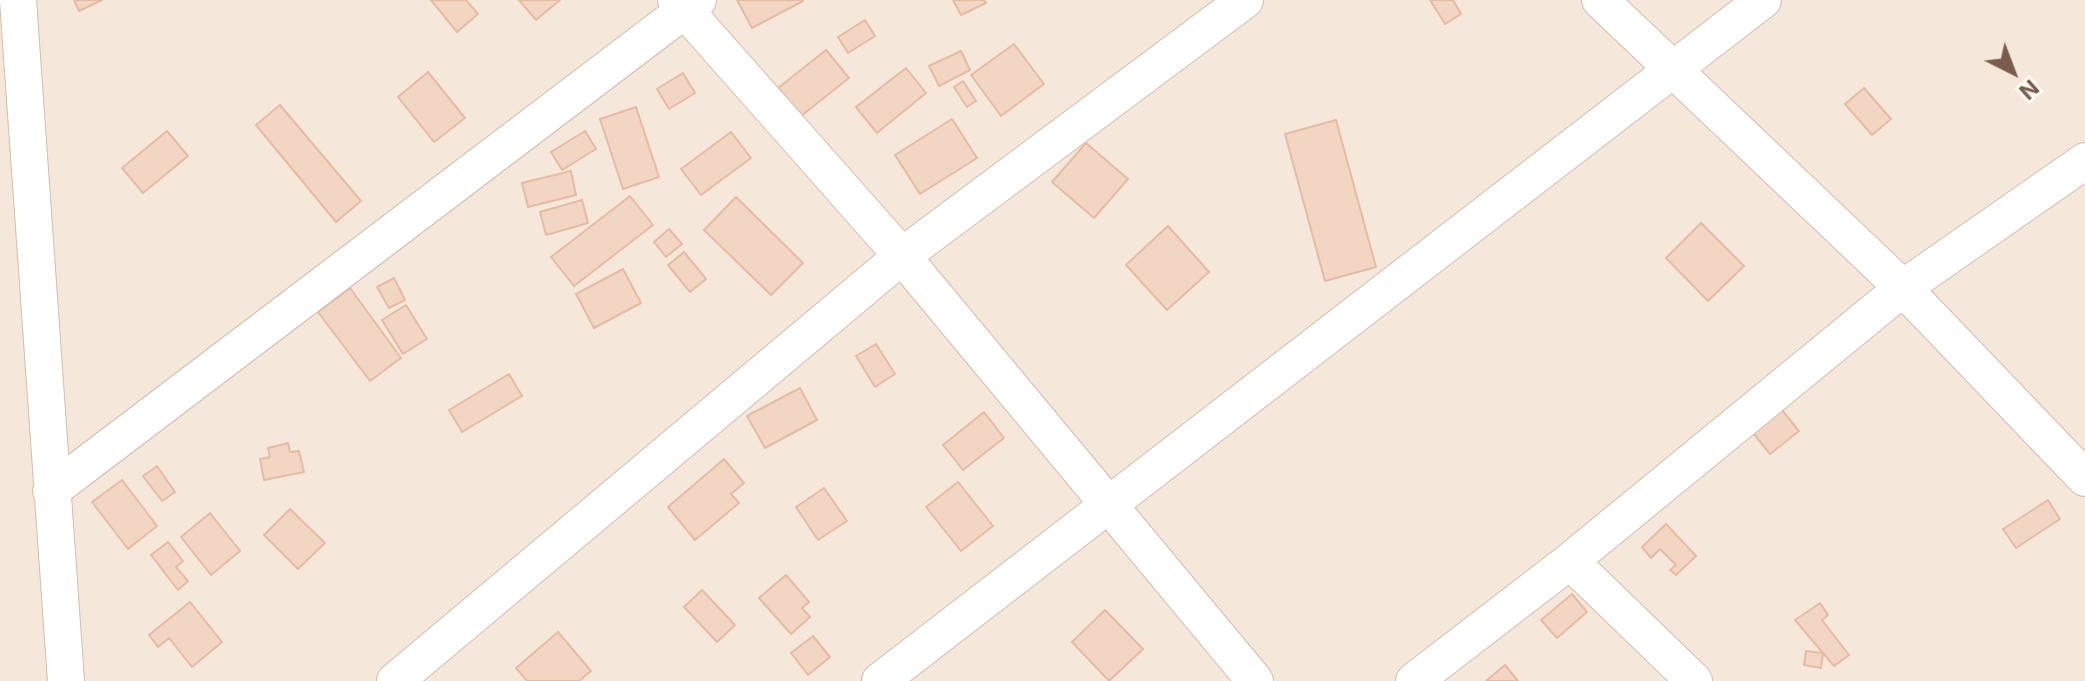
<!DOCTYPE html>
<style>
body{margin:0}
#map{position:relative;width:2085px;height:681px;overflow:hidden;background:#fdf6ec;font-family:Inter,sans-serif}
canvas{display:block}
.north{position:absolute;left:1973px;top:32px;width:80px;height:80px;-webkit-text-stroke:6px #fffaf3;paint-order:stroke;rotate:138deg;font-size:22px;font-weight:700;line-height:32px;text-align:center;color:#7a5c4d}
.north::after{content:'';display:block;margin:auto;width:28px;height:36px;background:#7a5c4d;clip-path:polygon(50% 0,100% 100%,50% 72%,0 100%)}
</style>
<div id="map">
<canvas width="2085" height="681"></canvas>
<div class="north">N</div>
</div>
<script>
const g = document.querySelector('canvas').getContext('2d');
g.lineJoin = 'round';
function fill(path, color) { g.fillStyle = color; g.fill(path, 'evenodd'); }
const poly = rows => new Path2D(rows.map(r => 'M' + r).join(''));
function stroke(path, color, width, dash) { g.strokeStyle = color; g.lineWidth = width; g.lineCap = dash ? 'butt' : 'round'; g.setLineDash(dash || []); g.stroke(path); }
fill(poly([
 [0,0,2085,0,2085,681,0,681]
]), '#f5e8da');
const building = poly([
 [74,0,102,0,79,11,74,0],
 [431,0,466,0,478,14,457,32,431,0],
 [519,0,560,0,536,20,519,0],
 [737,0,802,0,803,1,752,28,737,0],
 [953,0,984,0,986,3,961,15,953,0],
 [1430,0,1453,0,1461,14,1445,24,1430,0],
 [865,20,875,36,848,53,838,37,865,20],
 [1014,44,1044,84,1001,116,971,75,1014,44],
 [826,50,849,78,801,116,778,88,826,50],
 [961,51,970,70,939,86,929,66,961,51],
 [906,68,926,93,877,133,856,107,906,68],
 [428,72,465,118,434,142,398,97,428,72],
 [683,73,695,93,669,109,657,89,683,73],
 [963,81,976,101,967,107,954,87,963,81],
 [1864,88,1891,119,1872,135,1845,104,1864,88],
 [280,105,361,201,336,222,256,125,280,105],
 [636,107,659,177,623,189,600,119,636,107],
 [952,119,977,158,920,194,895,155,952,119],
 [1336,120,1376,267,1325,281,1285,134,1336,120],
 [167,131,188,156,143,193,122,168,167,131],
 [585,131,596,149,562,170,551,152,585,131],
 [731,132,751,158,701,195,681,169,731,132],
 [1086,143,1128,179,1094,218,1052,182,1086,143],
 [571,171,576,195,528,207,522,183,571,171],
 [630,196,653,225,574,286,551,257,630,196],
 [736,197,803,263,771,295,704,230,736,197],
 [582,200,588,223,546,235,540,212,582,200],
 [1701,223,1744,266,1708,301,1666,258,1701,223],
 [1168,226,1209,272,1167,310,1126,265,1168,226],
 [669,229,682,244,666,257,654,242,669,229],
 [684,252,706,279,690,292,668,265,684,252],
 [623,269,641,303,594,328,576,294,623,269],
 [394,278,405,300,389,308,377,287,394,278],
 [350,288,401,358,370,381,318,312,350,288],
 [406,305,427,339,403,354,382,320,406,305],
 [876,344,895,374,875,387,856,356,876,344],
 [509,374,522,396,462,432,449,410,509,374],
 [800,388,817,420,765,448,747,416,800,388],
 [1782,410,1799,431,1770,454,1753,433,1782,410],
 [984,412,1004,438,963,470,943,445,984,412],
 [288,443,290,452,299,451,304,472,264,480,260,459,270,457,268,448,288,443],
 [724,459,744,483,731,494,739,503,695,540,668,507,724,459],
 [157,466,175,492,162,501,143,476,157,466],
 [122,480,157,526,128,549,92,502,122,480],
 [958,482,993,526,961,551,926,507,958,482],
 [824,488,847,521,818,540,796,507,824,488],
 [2048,500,2060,519,2016,548,2003,529,2048,500],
 [290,509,325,543,298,569,264,535,290,509],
 [210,513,240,551,211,575,181,537,210,513],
 [1666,524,1696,556,1676,575,1670,570,1676,565,1660,549,1651,558,1642,547,1666,524],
 [168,542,183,561,176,567,188,581,178,590,151,555,168,542],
 [786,575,809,602,802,608,810,617,791,634,759,598,786,575],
 [702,590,735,625,717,642,684,607,702,590],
 [1572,594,1587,612,1557,638,1541,620,1572,594],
 [190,602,222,642,192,667,169,638,158,647,149,635,190,602],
 [1820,603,1828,615,1822,620,1849,655,1834,666,1795,620,1820,603],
 [1105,610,1143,649,1109,681,1072,642,1105,610],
 [558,632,591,671,579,681,527,681,516,668,558,632],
 [813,636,830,657,808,675,791,653,813,636],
 [1806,651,1823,653,1821,668,1804,665,1806,651],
 [1505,665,1518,681,1486,681,1505,665]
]);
fill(building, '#f3d5c3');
stroke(building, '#e6bba3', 2);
const street = poly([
 [18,0,66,681],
 [676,0,902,256,1255,681],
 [1600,0,1903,288,2085,478],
 [51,491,698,0],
 [1570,561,1694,681],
 [395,681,902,256,1245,0],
 [880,681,1763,0],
 [1414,681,1570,561,1903,288,2085,161]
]);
stroke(street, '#d1beb0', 38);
stroke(street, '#fff', 36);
</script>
